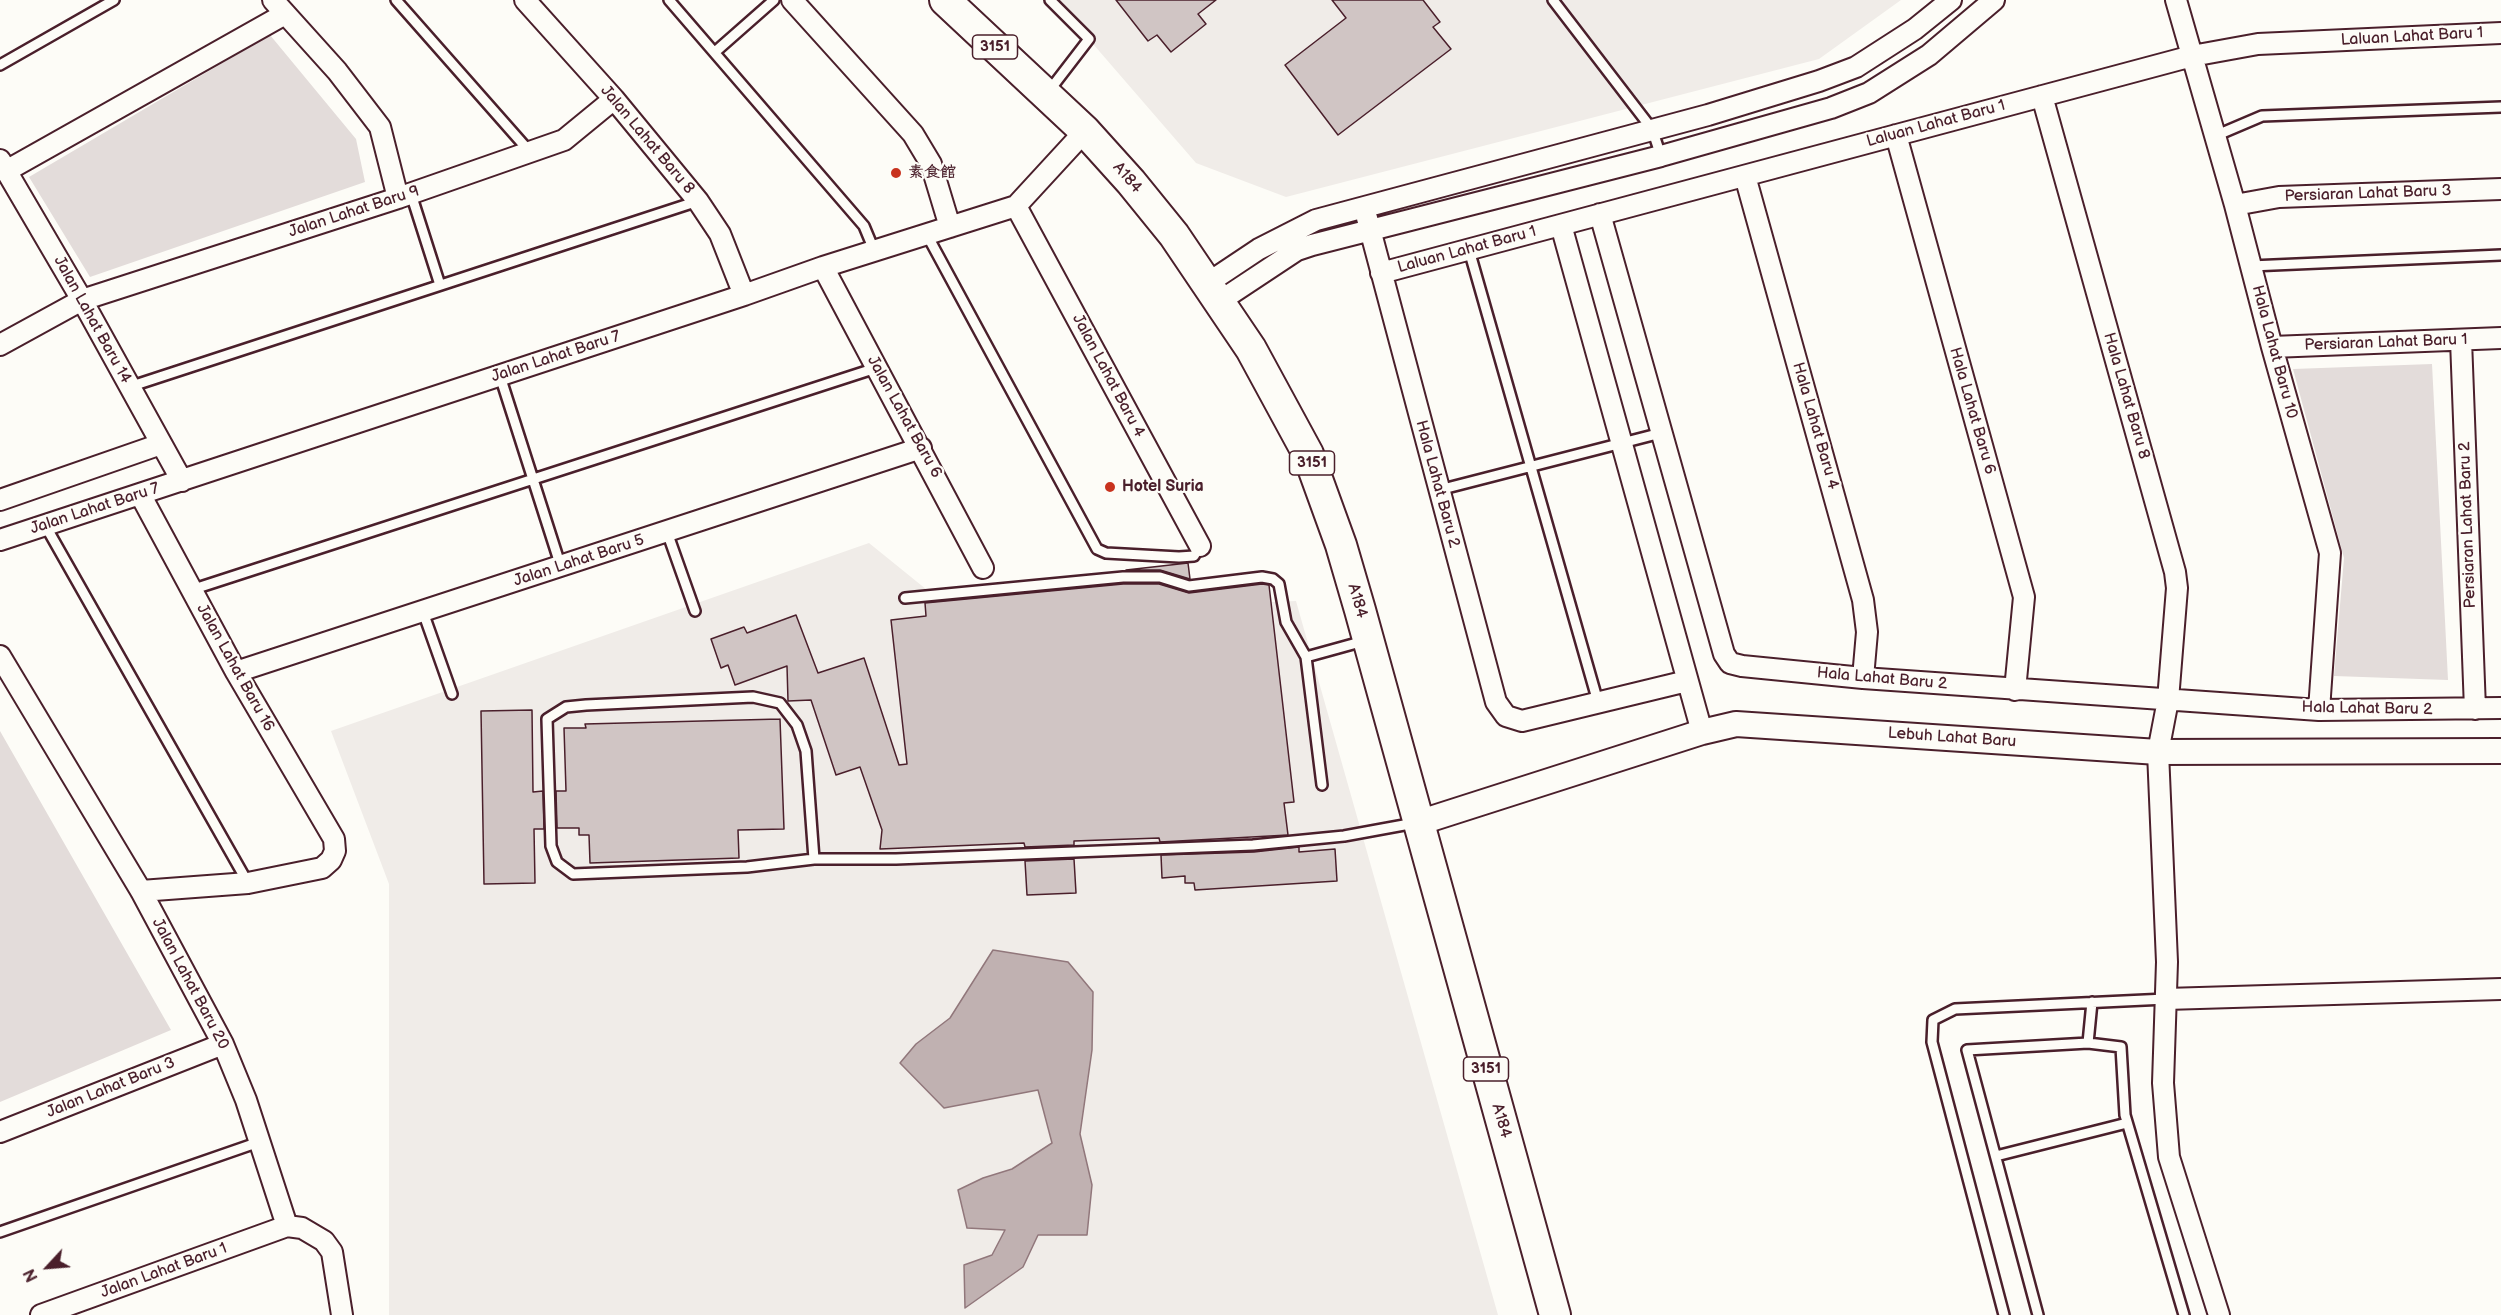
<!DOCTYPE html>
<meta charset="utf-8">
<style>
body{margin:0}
#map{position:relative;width:2501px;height:1315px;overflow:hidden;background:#fdfcf7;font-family:"Balsamiq Sans",sans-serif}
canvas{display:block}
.north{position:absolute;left:18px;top:1237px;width:60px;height:60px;-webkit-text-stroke:4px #fdfcf7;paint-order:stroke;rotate:244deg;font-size:16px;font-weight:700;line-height:24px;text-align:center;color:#4a1f2b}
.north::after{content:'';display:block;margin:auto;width:21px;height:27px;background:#4a1f2b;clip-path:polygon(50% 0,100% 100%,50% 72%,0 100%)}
</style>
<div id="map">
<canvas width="2501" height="1315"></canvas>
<div class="north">N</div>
</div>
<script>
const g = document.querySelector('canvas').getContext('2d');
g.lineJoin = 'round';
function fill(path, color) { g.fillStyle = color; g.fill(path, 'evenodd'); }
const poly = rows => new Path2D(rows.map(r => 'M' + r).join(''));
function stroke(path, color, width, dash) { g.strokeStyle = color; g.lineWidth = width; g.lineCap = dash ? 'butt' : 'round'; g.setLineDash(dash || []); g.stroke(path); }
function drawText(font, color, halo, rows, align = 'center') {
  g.font = font + ' "Balsamiq Sans","LXGW WenKai TC",sans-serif'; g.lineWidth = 4.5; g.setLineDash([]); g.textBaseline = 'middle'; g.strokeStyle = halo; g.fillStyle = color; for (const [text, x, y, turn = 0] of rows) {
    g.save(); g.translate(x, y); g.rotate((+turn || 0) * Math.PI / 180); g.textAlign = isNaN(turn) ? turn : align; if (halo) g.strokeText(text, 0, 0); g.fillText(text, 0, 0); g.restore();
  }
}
fill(poly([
 [1055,0,1901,0,1819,59,1286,197,1196,163],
 [869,543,958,615,1296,601,1498,1315,389,1315,389,884,331,731]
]), '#f0ece8');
fill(poly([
 [270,35,356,139,365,182,90,277,29,177],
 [2432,364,2448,680,2334,676,2344,558,2293,369],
 [0,731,171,1030,0,1102]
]), '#e3dcda');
const water = poly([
 [993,950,1068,962,1093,992,1092,1050,1080,1134,1092,1185,1087,1235,1038,1235,1023,1267,965,1308,964,1265,992,1255,1005,1230,967,1228,958,1190,983,1178,1012,1169,1052,1143,1038,1090,944,1108,900,1063,916,1044,950,1018,993,950]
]);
fill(water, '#c0b1b1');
stroke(water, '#91777b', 1.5);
const building = poly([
 [1116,0,1216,0,1198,14,1206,24,1171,52,1157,35,1148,41,1116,0],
 [1332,0,1423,0,1440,22,1433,27,1451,49,1338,135,1285,65,1346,18,1332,0],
 [1188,563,1190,579,1160,570,1126,570,1188,563],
 [1123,584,1159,584,1189,593,1262,584,1269,585,1294,802,1284,803,1288,835,1160,842,1159,838,1074,841,1074,845,1025,847,1024,843,880,849,882,830,860,767,836,775,811,700,788,701,787,666,735,685,728,665,721,668,711,639,744,627,747,633,796,615,818,673,864,658,899,765,907,764,891,620,926,616,925,603,1123,584],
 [532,710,533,792,543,791,544,829,534,829,535,883,484,884,481,711,532,710],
 [780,719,784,829,738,830,739,858,590,863,589,835,579,835,579,828,557,828,556,791,566,791,564,728,586,728,585,724,780,719],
 [1299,847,1299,852,1335,849,1337,881,1195,890,1194,883,1185,883,1185,876,1162,878,1161,855,1254,852,1299,847],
 [1074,859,1076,893,1027,895,1025,861,1074,859]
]);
fill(building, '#d0c5c4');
stroke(building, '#4a1f2b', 1.5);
const service = poly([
 [396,0,530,152],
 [669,0,864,226,874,250],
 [1553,0,1652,129,1661,156],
 [715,52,774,0],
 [0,65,114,0],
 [1049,91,1089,39,1050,0],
 [2215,136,2262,116,2501,107],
 [411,194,440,285],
 [927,235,1097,549,1106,553,1179,557,1194,556,1200,546],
 [1469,250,1598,702],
 [2251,266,2501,255],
 [500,376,561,567],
 [129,387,698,201],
 [1439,490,1661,433],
 [45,525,248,883],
 [667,532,695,611],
 [191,590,876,368],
 [905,598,1123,577,1160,577,1189,586,1262,577,1273,579,1279,584,1286,622,1306,657,1322,785],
 [423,612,452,694],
 [1306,657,1364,641],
 [814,859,747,867,573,874,557,862,551,846,547,719,566,707,586,705,753,697,780,703,797,725,806,751,814,859,896,859,1253,845,1344,836,1415,823],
 [2088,1043,2092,1002],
 [1996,1156,2127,1123],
 [0,1232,259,1142],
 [2004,1315,1932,1042,1933,1020,1955,1009,2166,999],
 [2038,1315,1967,1050,2088,1043,2121,1047,2125,1115,2184,1315]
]);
const minor = poly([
 [273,0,337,71,380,127,398,198],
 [525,0,614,99,698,201,720,234,744,295],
 [792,0,913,134,931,164,950,227],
 [2176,0,2235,205,2272,347,2330,553,2319,710],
 [2042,96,2175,572,2177,588,2168,700,2158,752,2167,962,2163,1083,2169,1157,2219,1315],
 [1896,135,2024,597,2015,690],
 [0,160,82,300,182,481],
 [6,171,285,14],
 [1745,176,1863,600,1867,632,1863,678],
 [2235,205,2279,197,2501,189],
 [1016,206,1200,546],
 [1600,214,1724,654,1730,663,1742,666,1863,678,2319,710,2501,708],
 [1367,218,1496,702,1506,716,1522,721,1687,681],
 [1561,225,1702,732],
 [823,267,983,568],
 [1381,273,2192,56,2258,44,2501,33],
 [1208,283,1259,249,1316,220,1708,115,1819,81,1856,67,1915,29,1951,0],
 [1220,301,1297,250,1312,245,1661,156,1831,108,1869,93,1929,55,1994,0],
 [2461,340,2475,709],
 [0,345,82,300,398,198,564,140,614,99],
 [2272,347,2501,338],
 [140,494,236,672,334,839,335,851,331,860,322,868,248,883,141,891],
 [0,500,161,444],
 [0,540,744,295,823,267,1016,206,1085,131],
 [0,656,141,891,223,1044,246,1100,287,1226],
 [236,672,921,448],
 [2166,999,2501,989],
 [0,1132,223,1044],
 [41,1315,287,1226,302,1228,324,1241,332,1252,342,1315]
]);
const tertiary = poly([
 [1418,823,1702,732,1736,724,2158,752,2501,751]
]);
const primary = poly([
 [945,0,1085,131,1131,182,1174,235,1251,349,1308,454,1341,545,1360,610,1555,1315]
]);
stroke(service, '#4a1f2b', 14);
stroke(minor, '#4a1f2b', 24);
stroke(tertiary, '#4a1f2b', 28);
stroke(primary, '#4a1f2b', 34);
stroke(service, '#fdfcf7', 9);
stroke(minor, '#fdfcf7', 20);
stroke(tertiary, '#fdfcf7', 24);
stroke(primary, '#fdfcf7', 30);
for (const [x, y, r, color] of [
 [896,173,6,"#c8321e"],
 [1110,487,6,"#c8321e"]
]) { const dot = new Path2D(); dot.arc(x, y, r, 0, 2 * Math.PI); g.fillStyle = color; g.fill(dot); stroke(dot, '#fdfcf7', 2); }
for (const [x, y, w] of [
 [995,47,45],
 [1312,463,45],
 [1486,1069,45]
]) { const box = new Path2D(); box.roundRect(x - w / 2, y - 12, w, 24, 4.5); g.fillStyle = '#fdfcf7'; g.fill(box); stroke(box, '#4a1f2b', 1.5); }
drawText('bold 15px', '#4a1f2b', null, [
 ["3151",995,47],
 ["3151",1312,463],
 ["3151",1486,1069]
]);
drawText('16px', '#4a1f2b', '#fdfcf7', [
 ["Laluan Lahat Baru 1",2412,37,-3],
 ["Laluan Lahat Baru 1",1936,124,-15],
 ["Jalan Lahat Baru 8",647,140,50],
 ["A184",1127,178,49],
 ["Persiaran Lahat Baru 3",2368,194,-2],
 ["Jalan Lahat Baru 9",354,212,-18],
 ["Laluan Lahat Baru 1",1467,250,-15],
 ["Jalan Lahat Baru 14",92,320,61],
 ["Persiaran Lahat Baru 1",2386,343,-2],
 ["Hala Lahat Baru 10",2274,352,75],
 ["Jalan Lahat Baru 7",556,357,-18],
 ["Jalan Lahat Baru 4",1108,376,62],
 ["Hala Lahat Baru 8",2126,396,74],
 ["Hala Lahat Baru 6",1972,411,74],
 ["Jalan Lahat Baru 6",904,417,61],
 ["Hala Lahat Baru 4",1815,426,74],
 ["Hala Lahat Baru 2",1437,484,75],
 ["Jalan Lahat Baru 7",95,509,-18],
 ["Persiaran Lahat Baru 2",2468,525,-92],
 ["Jalan Lahat Baru 5",579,561,-18],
 ["A184",1357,601,74],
 ["Jalan Lahat Baru 16",235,668,61],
 ["Hala Lahat Baru 2",1882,679,5],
 ["Hala Lahat Baru 2",2367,709,1],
 ["Lebuh Lahat Baru",1952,738,4],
 ["Jalan Lahat Baru 20",190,984,62],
 ["Jalan Lahat Baru 3",111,1088,-22],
 ["A184",1501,1121,74],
 ["Jalan Lahat Baru 1",164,1271,-20]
]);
drawText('bold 16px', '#4a1f2b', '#fdfcf7', [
 ["素食館",908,173],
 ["Hotel Suria",1122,487]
], 'left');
</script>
